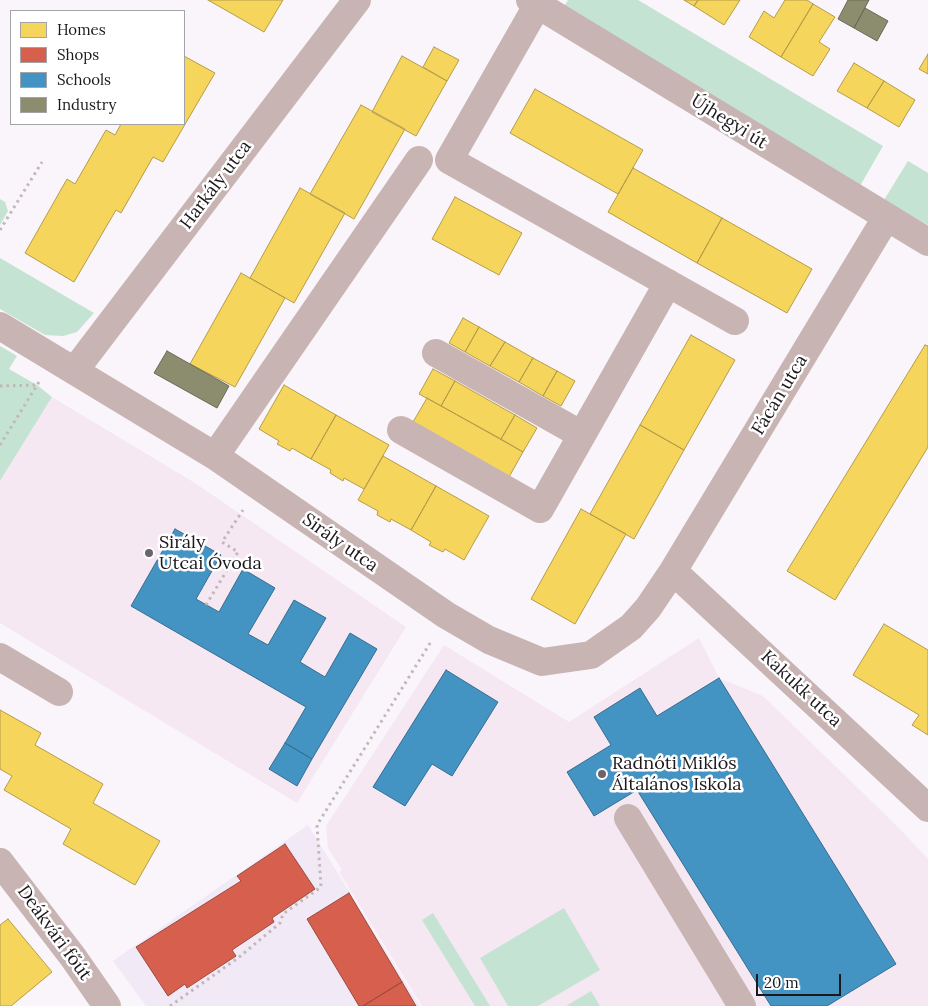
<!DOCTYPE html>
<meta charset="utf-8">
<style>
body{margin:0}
#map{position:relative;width:928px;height:1006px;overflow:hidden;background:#f9f5fb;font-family:Lora,serif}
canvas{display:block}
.legend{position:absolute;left:10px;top:10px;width:175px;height:115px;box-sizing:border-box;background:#fff;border:1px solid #a4a3a5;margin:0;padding:6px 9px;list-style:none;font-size:15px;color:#1c181d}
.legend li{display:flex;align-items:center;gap:10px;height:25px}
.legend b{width:25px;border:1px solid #a4a3a5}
.scale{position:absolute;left:756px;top:974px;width:85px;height:22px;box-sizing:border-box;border:2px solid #1c181d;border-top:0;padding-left:6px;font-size:15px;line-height:18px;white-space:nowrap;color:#1c181d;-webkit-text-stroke:4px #fff;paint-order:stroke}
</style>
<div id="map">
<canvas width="928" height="1006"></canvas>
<ul class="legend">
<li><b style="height:14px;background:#f6d55c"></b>Homes</li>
<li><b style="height:14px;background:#d6604d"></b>Shops</li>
<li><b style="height:14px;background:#4393c3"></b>Schools</li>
<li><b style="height:14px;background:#8c8c6e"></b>Industry</li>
</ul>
<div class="scale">20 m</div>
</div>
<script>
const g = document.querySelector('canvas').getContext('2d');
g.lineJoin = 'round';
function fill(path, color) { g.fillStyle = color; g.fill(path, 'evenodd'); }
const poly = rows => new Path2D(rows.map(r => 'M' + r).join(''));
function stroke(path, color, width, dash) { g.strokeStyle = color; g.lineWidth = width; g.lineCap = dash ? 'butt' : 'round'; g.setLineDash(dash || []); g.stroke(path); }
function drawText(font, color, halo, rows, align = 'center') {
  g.font = font + ' Lora,serif'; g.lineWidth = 5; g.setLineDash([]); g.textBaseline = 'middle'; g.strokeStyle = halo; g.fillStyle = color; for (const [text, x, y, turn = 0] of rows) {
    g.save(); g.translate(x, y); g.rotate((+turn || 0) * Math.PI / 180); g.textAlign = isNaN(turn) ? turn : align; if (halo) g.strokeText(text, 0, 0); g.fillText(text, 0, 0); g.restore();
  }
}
fill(poly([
 [308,825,420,1006,146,1006,113,961]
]), '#f2e9f6');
fill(poly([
 [52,397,195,483,406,627,297,803,0,623,0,481],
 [699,638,719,678,763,696,898,827,928,859,928,1006,422,1006,339,872,342,870,328,848,326,826,444,645,569,722]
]), '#f6e8f2');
fill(poly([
 [568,0,638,0,883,146,860,186,563,8],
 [908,161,928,173,928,225,884,200],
 [0,199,5,202,8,211,0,225],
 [0,258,94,313,77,332,63,336,45,335,0,309],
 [0,346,17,356,9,369,37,385,52,397,0,481],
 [564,908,600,970,538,1006,508,1006,480,958],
 [433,913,490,1006,475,1006,422,920],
 [591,991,600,1006,566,1006]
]), '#c5e3d3');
const homes = poly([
 [208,0,283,0,264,32,208,0],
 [684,0,698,0,694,6,684,0],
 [698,0,740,0,724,25,694,6,698,0],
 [785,0,807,0,813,4,781,57,749,37,764,11,774,18,785,0],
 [813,4,835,17,819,42,830,49,813,76,781,57,813,4],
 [434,47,459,60,447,81,423,67,434,47],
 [928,54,928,74,919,69,928,54],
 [184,56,215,73,163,162,153,157,121,213,116,210,74,282,25,253,67,179,75,184,106,130,115,135,121,124,184,124,184,56],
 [402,56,447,81,416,136,372,112,402,56],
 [854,63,884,81,867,108,837,91,854,63],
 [884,81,915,100,899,127,867,108,884,81],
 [535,89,643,150,618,194,510,133,535,89],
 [361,105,405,129,354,219,310,194,361,105],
 [633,168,722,218,697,263,608,212,633,168],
 [300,188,345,213,294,303,250,278,300,188],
 [455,197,522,233,499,275,432,239,455,197],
 [722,218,812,269,787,313,697,263,722,218],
 [241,273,285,298,235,387,190,364,241,273],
 [463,318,479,327,465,352,449,343,463,318],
 [479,327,505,342,490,366,465,352,479,327],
 [691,335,735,360,684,450,640,425,691,335],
 [505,342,533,358,519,382,490,366,505,342],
 [925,345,928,346,928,447,835,600,787,571,925,345],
 [533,358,557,371,543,396,519,382,533,358],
 [433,369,455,381,441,406,419,394,433,369],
 [557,371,575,381,561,406,543,396,557,371],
 [455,381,515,415,501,439,441,406,455,381],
 [284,385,336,415,311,459,292,448,290,451,277,444,279,441,259,429,284,385],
 [427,398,523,452,509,477,413,422,427,398],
 [336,415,389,445,364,489,344,478,343,481,330,473,331,470,311,459,336,415],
 [515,415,537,428,523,452,501,439,515,415],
 [640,425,684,450,634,539,590,514,640,425],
 [383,456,436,486,411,530,391,519,390,522,377,515,378,511,358,500,383,456],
 [436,486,489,516,464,560,445,549,443,552,429,545,431,542,411,530,436,486],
 [581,509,626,534,575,624,531,599,581,509],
 [884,624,928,650,928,735,912,725,919,715,853,675,884,624],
 [0,710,41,733,35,745,103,784,93,803,160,841,135,885,63,844,71,829,4,790,12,776,0,769,0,710],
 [8,919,52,972,11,1006,0,1006,0,925,8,919]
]);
fill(homes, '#f6d55c');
stroke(homes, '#b59c49', 1);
const shops = poly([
 [285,844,315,889,272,918,274,922,232,950,236,956,187,988,185,984,168,996,136,947,241,881,237,876,285,844],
 [349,893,402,982,363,1006,359,1006,307,919,349,893],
 [402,982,416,1006,363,1006,402,982]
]);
fill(shops, '#d6604d');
stroke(shops, '#9e4a3f', 1);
const schools = poly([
 [175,529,221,555,196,599,219,612,243,569,275,588,248,634,268,645,294,600,326,618,300,662,325,677,350,633,377,649,312,759,285,743,306,707,131,606,175,529],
 [446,670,498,702,452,776,432,764,405,806,373,787,446,670],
 [719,678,896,964,827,1006,771,1006,637,790,594,816,567,772,611,745,594,717,640,688,657,716,719,678],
 [285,743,312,759,297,786,269,769,285,743]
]);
fill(schools, '#4393c3');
stroke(schools, '#376e91', 1);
const industry = poly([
 [848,0,869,0,854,28,838,19,848,0],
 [865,8,888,21,877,41,854,28,865,8],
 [167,351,229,386,217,408,154,373,167,351]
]);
fill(industry, '#8c8c6e');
stroke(industry, '#6a6956', 1);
stroke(poly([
 [0,230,42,162],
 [0,386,37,385],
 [0,445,39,382],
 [206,605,238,552,222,542,243,510],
 [170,1006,238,958,280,923,283,914,321,887,317,825,432,640]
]), '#c2b7b9', 3, [2.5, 4]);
stroke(poly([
 [530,0,928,242],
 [538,4,449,160,735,321],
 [0,326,215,456,446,615,489,640,542,662,591,655,631,627,648,608,673,571,886,218],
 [436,353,582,435],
 [75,370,357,0],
 [401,430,540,509,668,283],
 [215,456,419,160],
 [673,571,928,808],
 [0,657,59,692],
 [628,818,742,1006],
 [0,862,73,957,107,1006]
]), '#c8b4b3', 28);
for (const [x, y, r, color] of [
 [149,553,5,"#69656b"],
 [602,774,5,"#69656b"]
]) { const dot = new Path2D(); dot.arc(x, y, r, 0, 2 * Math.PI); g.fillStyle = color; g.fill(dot); stroke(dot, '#fff', 2); }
drawText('18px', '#1c181d', '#fff', [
 ["Újhegyi út",729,122,32],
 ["Harkály utca",216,185,-53],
 ["Fácán utca",780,395,-59],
 ["Sirály utca",340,543,35],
 ["Kakukk utca",801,689,43],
 ["Deákvári főút",54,933,54]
]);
drawText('18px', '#1c181d', '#fff', [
 ["Sirály",159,543],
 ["Utcai Óvoda",159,564],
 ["Radnóti Miklós",612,764],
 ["Általános Iskola",612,785]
], 'left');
</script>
